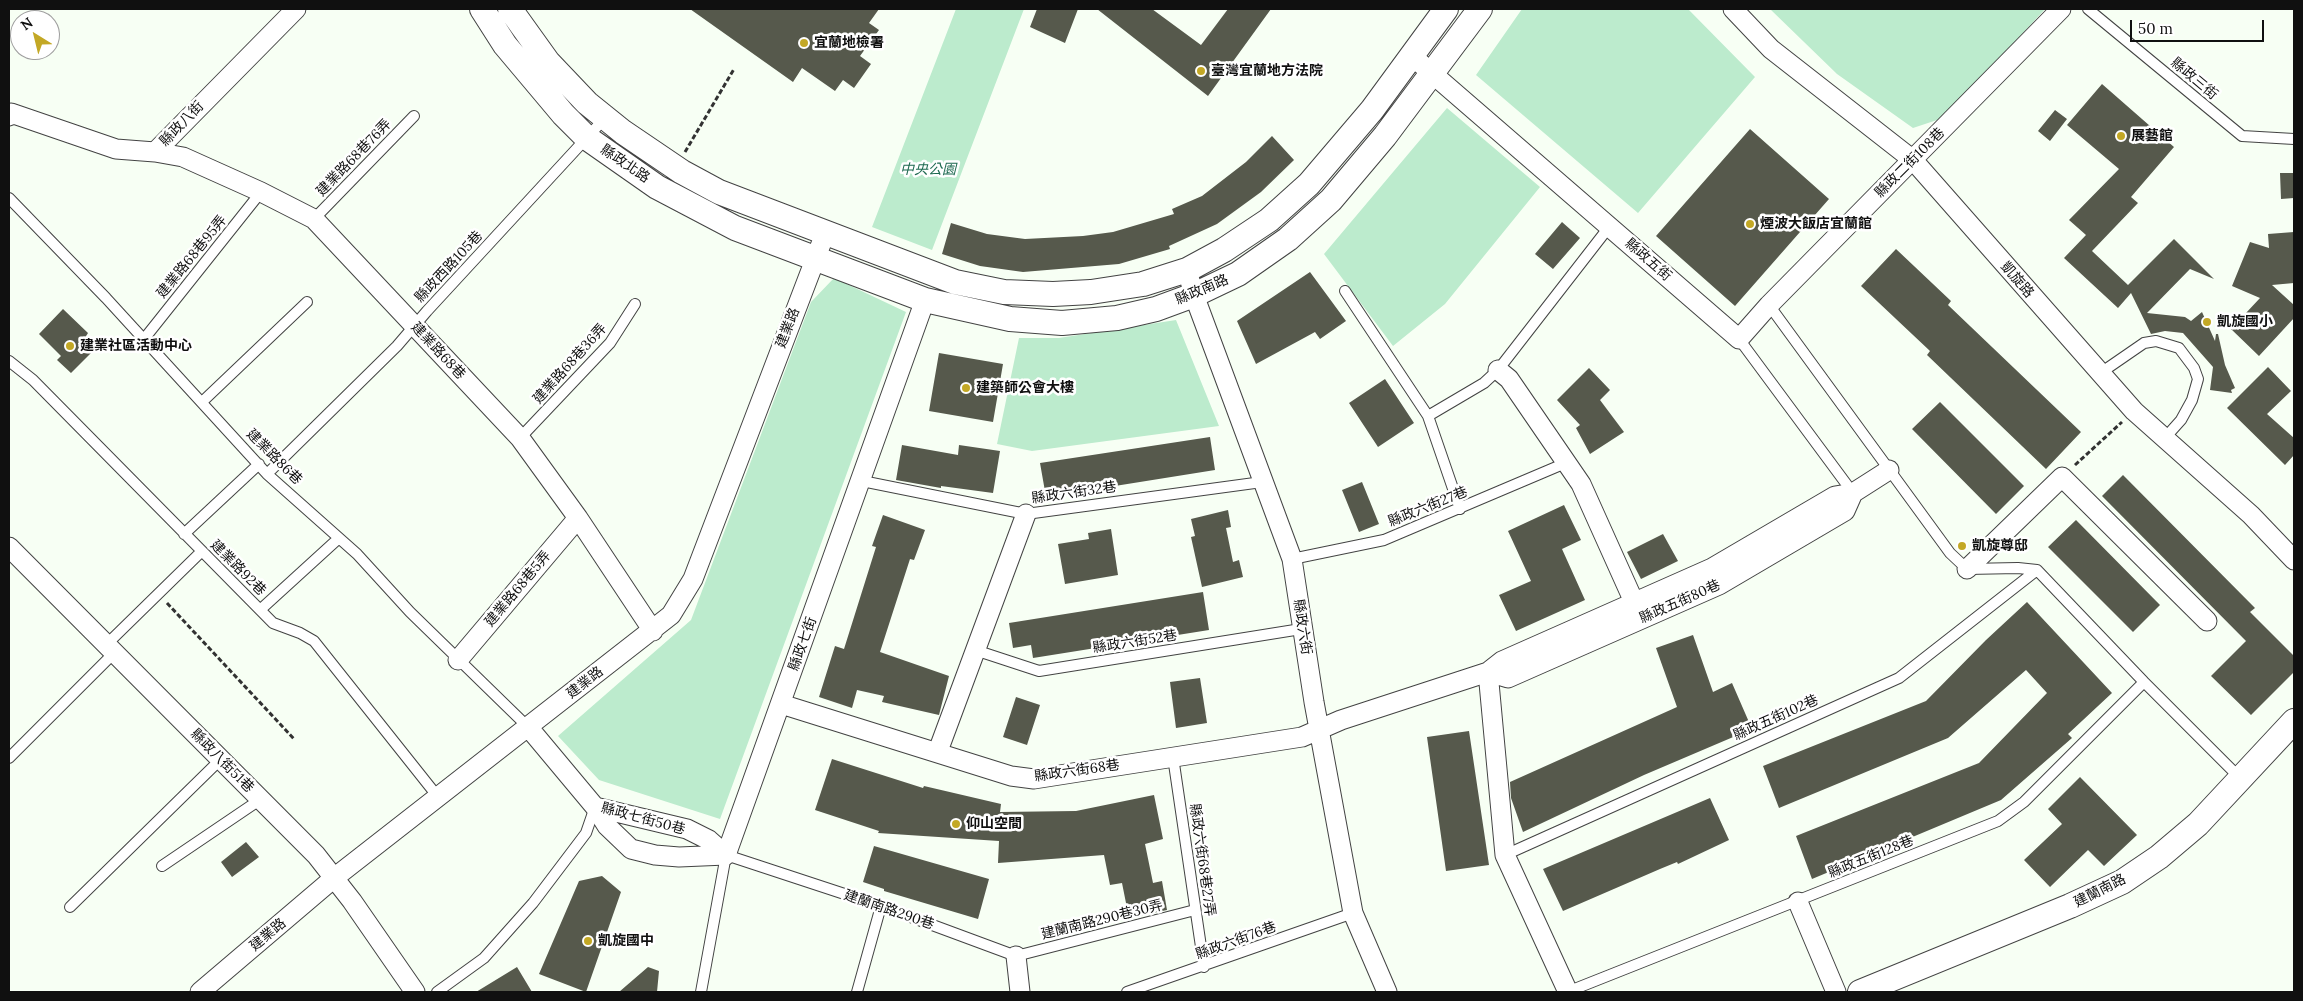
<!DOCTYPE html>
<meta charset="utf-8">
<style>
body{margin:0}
#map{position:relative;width:2303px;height:1001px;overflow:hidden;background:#f7fff4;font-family:Lora,serif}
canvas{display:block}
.frame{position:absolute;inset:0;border:10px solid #101010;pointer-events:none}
.north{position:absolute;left:10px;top:10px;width:50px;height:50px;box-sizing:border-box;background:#fff;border:1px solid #9f9f9f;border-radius:50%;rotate:324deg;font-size:14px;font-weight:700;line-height:20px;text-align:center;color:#101010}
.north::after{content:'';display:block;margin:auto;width:18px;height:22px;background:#c3a825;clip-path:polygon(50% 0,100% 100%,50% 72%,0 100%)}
.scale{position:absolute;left:2130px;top:20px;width:134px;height:22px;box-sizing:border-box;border:2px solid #101010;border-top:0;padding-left:6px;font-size:15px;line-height:18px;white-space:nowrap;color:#101010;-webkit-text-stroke:4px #fff;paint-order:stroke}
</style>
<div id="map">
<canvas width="2303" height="1001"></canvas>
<div class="frame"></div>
<div class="north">N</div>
<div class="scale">50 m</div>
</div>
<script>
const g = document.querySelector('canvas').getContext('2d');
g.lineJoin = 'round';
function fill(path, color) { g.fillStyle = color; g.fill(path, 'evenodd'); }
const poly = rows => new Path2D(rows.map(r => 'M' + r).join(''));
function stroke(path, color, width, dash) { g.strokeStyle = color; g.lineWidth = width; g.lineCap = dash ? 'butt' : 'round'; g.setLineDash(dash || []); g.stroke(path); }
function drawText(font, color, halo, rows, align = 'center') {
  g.font = font + ' Lora,"Noto Sans TC",serif'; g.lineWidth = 5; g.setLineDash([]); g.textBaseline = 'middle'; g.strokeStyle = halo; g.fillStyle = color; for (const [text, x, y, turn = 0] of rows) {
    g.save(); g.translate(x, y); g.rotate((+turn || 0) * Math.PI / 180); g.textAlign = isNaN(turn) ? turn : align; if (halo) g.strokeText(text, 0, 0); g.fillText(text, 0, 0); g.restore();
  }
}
fill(poly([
 [956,9,1024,9,932,250,872,227],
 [1522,9,1688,9,1755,77,1638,213,1476,75],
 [1770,9,2045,9,1946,117,1913,128,1837,74],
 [1447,108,1540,187,1445,304,1393,346,1324,254],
 [834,278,906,312,720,819,599,780,558,736,691,620,811,302],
 [1176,320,1219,426,1032,451,997,444,1019,338,1059,338]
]), '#bcebcd');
fill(poly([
 [690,9,879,9,869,23,879,30,860,56,871,64,854,88,843,80,835,91,802,68,793,82],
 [1037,9,1078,9,1065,43,1030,27],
 [1097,9,1152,9,1201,45,1228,9,1271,9,1208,96],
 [2102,84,2174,147,2131,197,2138,203,2092,251,2128,285,2174,239,2214,279,2190,269,2147,313,2185,317,2191,321,2202,312,2215,341,2216,334,2218,334,2225,365,2235,388,2231,390,2232,393,2210,390,2213,367,2183,333,2165,331,2151,334,2131,293,2118,308,2064,258,2086,235,2069,220,2119,169,2067,125],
 [2055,110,2067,119,2050,141,2038,131],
 [1750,129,1829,199,1735,306,1656,236],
 [1272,136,1294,160,1261,192,1217,224,1169,246,1170,249,1119,264,1023,272,980,266,942,254,951,223,987,234,1025,239,1083,236,1113,232,1174,214,1172,209,1202,196,1246,162],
 [2280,173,2294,173,2294,198,2281,199],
 [1562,222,1580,238,1553,269,1535,254],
 [2294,232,2294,283,2272,285,2294,305,2294,318,2259,356,2231,329,2260,298,2232,286,2250,242,2269,248,2268,234],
 [1896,249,1951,301,1948,305,2081,432,2046,469,1927,355,1930,351,1861,286],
 [1310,272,1346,321,1320,339,1315,332,1256,364,1237,321],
 [63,309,88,333,83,341,93,351,71,373,57,360,61,356,39,334],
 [939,353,1003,364,993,422,929,411],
 [2268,367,2291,391,2267,414,2294,438,2294,455,2285,465,2227,408],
 [1589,368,1610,390,1600,400,1624,432,1590,454,1576,428,1580,425,1557,400],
 [1385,379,1414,423,1378,447,1349,403],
 [1940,402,2024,486,1996,514,1912,429],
 [1210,437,1215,470,1046,497,1040,463],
 [902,445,958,455,959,445,1000,451,993,493,941,486,941,488,896,480],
 [2123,475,2255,608,2250,612,2294,656,2294,672,2251,715,2211,676,2246,641,2102,496],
 [1362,482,1379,524,1359,532,1342,490],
 [1564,505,1581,540,1562,549,1585,600,1516,631,1499,595,1531,581,1508,531],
 [1228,510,1231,527,1226,528,1233,562,1239,560,1243,577,1202,587,1191,537,1195,536,1191,519],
 [883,515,925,530,914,560,910,559,880,652,949,676,939,715,882,702,884,696,857,690,852,708,819,697,835,646,844,649,876,547,872,546],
 [2076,520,2160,605,2133,632,2048,547],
 [1111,529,1118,575,1065,584,1058,544,1089,539,1088,533],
 [1663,534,1678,561,1641,579,1627,552],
 [1203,592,1209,630,1033,658,1031,645,1013,648,1009,623],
 [2027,602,2112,693,2068,734,2072,738,2001,800,1812,879,1796,836,1979,763,2047,693,2026,670,1948,738,1779,808,1763,766,1926,701,1986,640],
 [1693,635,1713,692,1732,683,1752,729,1644,775,1523,832,1511,798,1510,782,1677,707,1656,648],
 [1200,678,1207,723,1176,728,1170,682],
 [1016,697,1040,705,1027,745,1003,737],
 [1469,731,1489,865,1446,871,1427,737],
 [832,759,923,788,924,786,1001,804,1000,812,1076,811,1154,795,1163,839,1145,844,1153,883,1162,881,1167,910,1129,918,1122,883,1110,885,1104,855,998,863,999,841,878,833,879,831,815,810],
 [2080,777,2137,835,2104,866,2088,850,2050,887,2024,860,2062,824,2048,809],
 [1710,798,1729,840,1678,864,1677,862,1660,869,1563,911,1543,869],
 [246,842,259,857,232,877,221,862],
 [874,846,989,879,978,919,884,891,884,889,863,882],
 [602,876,621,892,586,992,539,974,579,881],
 [517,967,532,992,476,992],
 [648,967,659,971,657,992,619,992]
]), '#56594c');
const service = poly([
 [2088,9,2242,136,2294,139],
 [9,198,106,298,267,474,357,554,410,612,529,728],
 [314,219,414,116],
 [1345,291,1428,416],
 [1769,305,1950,553,1967,569,2018,568,2037,570,2144,682,2240,778],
 [144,339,261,192],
 [1739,339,1853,493],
 [9,361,33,380,273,623,300,633,314,641,438,797],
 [2099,374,2144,343,2156,341,2179,348,2194,368,2198,379,2192,400,2181,420,2164,439],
 [202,402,307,302],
 [520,438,610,343,635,304],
 [267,474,397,346,427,311,605,118],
 [862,481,1026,514,1262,482],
 [1460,509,1428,416,1484,383,1498,370,1609,227],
 [184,534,259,464],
 [1292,559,1384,540,1568,462],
 [260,610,339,538],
 [107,644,202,551],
 [975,650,1039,671,1301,629],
 [1173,757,1204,967],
 [9,758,115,652],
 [1505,855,1899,678,2037,570],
 [162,866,261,799],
 [70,907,221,759],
 [437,992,484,958,533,903,586,833,595,807],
 [701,992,726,855,881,906,1016,956,1195,910],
 [857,992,881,906],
 [1127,992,1353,913],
 [1567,992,1998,821,2024,802,2144,682]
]);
const minor = poly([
 [1733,9,1771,49,1913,160,2134,411,2251,515,2294,560],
 [1412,56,1739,339,1769,305,2061,9],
 [9,116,11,113,116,149,155,152,296,9],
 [155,152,183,157,261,192,314,219,520,438,578,518,653,631],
 [1187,270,1194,295,1292,559,1314,702,1353,913,1387,992],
 [1498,370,1509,379,1581,484,1639,613],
 [9,547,316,855,352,901,415,992],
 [1967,569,2062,477,2207,621],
 [458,660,578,518],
 [1488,672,1508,678,1719,585,1845,511,1853,493],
 [1488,672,1505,855,1568,992],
 [781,704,1011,776,1034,779,1302,737,1341,720,1488,672,1502,661,1712,568,1835,496,1853,493,1889,470],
 [529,728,595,807,607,826,631,849,655,855,679,857,726,855],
 [938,751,1026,514],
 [595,807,687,829,709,840,726,855],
 [726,855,925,300],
 [1798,902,1836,992],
 [1016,956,1020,992],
 [200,992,334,878,671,615,693,579,826,231]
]);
const tertiary = poly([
 [482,9,505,45,563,114,587,138,657,187,735,228,925,300,1010,319,1062,323,1117,318,1156,309,1194,295,1238,274,1288,239,1331,200,1385,136,1480,9],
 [510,9,548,62,587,103,623,132,682,172,719,192,955,282,1004,292,1053,294,1091,292,1143,284,1187,270,1224,250,1269,220,1309,184,1372,110,1446,9],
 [1860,992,2070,906,2122,882,2159,857,2198,824,2294,721]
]);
stroke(service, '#434343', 12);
stroke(minor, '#434343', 21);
stroke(tertiary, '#434343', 26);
stroke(poly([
 [685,152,734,69],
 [2075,465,2122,422],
 [167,603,295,740]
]), '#323232', 3, [5, 2.5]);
stroke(service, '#fff', 10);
stroke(minor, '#fff', 19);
stroke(tertiary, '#fff', 24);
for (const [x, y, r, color] of [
 [804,43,5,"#c3a825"],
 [1201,71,5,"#c3a825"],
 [2121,136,5,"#c3a825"],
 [1750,224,5,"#c3a825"],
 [2207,322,5,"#c3a825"],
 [70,346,5,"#c3a825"],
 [966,388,5,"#c3a825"],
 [1962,546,5,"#c3a825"],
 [956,824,5,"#c3a825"],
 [588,941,5,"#c3a825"]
]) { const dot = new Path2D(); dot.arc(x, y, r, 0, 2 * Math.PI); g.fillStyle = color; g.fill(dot); stroke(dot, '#fff', 2); }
drawText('bold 14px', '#101010', '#fff', [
 ["宜蘭地檢署",814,43],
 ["臺灣宜蘭地方法院",1211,71],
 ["展藝館",2131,136],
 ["煙波大飯店宜蘭館",1760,224],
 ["凱旋國小",2217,322],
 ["建業社區活動中心",80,346],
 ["建築師公會大樓",976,388],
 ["凱旋尊邸",1972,546],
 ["仰山空間",966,824],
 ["凱旋國中",598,941]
], 'left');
drawText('14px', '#101010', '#fff', [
 ["縣政三街",2194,79,40],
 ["縣政八街",182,124,-46],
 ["建業路68巷76弄",354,158,-46],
 ["縣政二街108巷",1910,163,-45],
 ["縣政北路",625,164,34],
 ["建業路68巷95弄",192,257,-51],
 ["縣政五街",1648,260,41],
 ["縣政西路105巷",449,267,-47],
 ["凱旋路",2017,280,49],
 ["縣政南路",1202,290,-23],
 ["建業路",788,328,-69],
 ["建業路68巷",438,351,47],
 ["建業路68巷36弄",570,364,-48],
 ["建業路86巷",274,457,45],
 ["縣政六街32巷",1074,493,-8],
 ["縣政六街27巷",1428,507,-22],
 ["建業路92巷",238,568,45],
 ["建業路68巷5弄",518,589,-50],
 ["縣政五街80巷",1680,602,-24],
 ["縣政六街",1302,627,81],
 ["縣政六街52巷",1135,642,-9],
 ["縣政七街",803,644,-70],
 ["建業路",585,683,-38],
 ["縣政五街102巷",1776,718,-24],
 ["縣政八街51巷",222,761,45],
 ["縣政六街68巷",1077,771,-8],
 ["縣政七街50巷",643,819,15],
 ["縣政五街128巷",1871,857,-22],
 ["縣政六街68巷27弄",1202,860,82],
 ["建蘭南路",2100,891,-27],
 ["建蘭南路290巷",889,910,19],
 ["建蘭南路290巷30弄",1102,920,-14],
 ["建業路",268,935,-40],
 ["縣政六街76巷",1236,941,-20]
]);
drawText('italic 14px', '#1f6a51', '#fff', [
 ["中央公園",928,170]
]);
</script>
